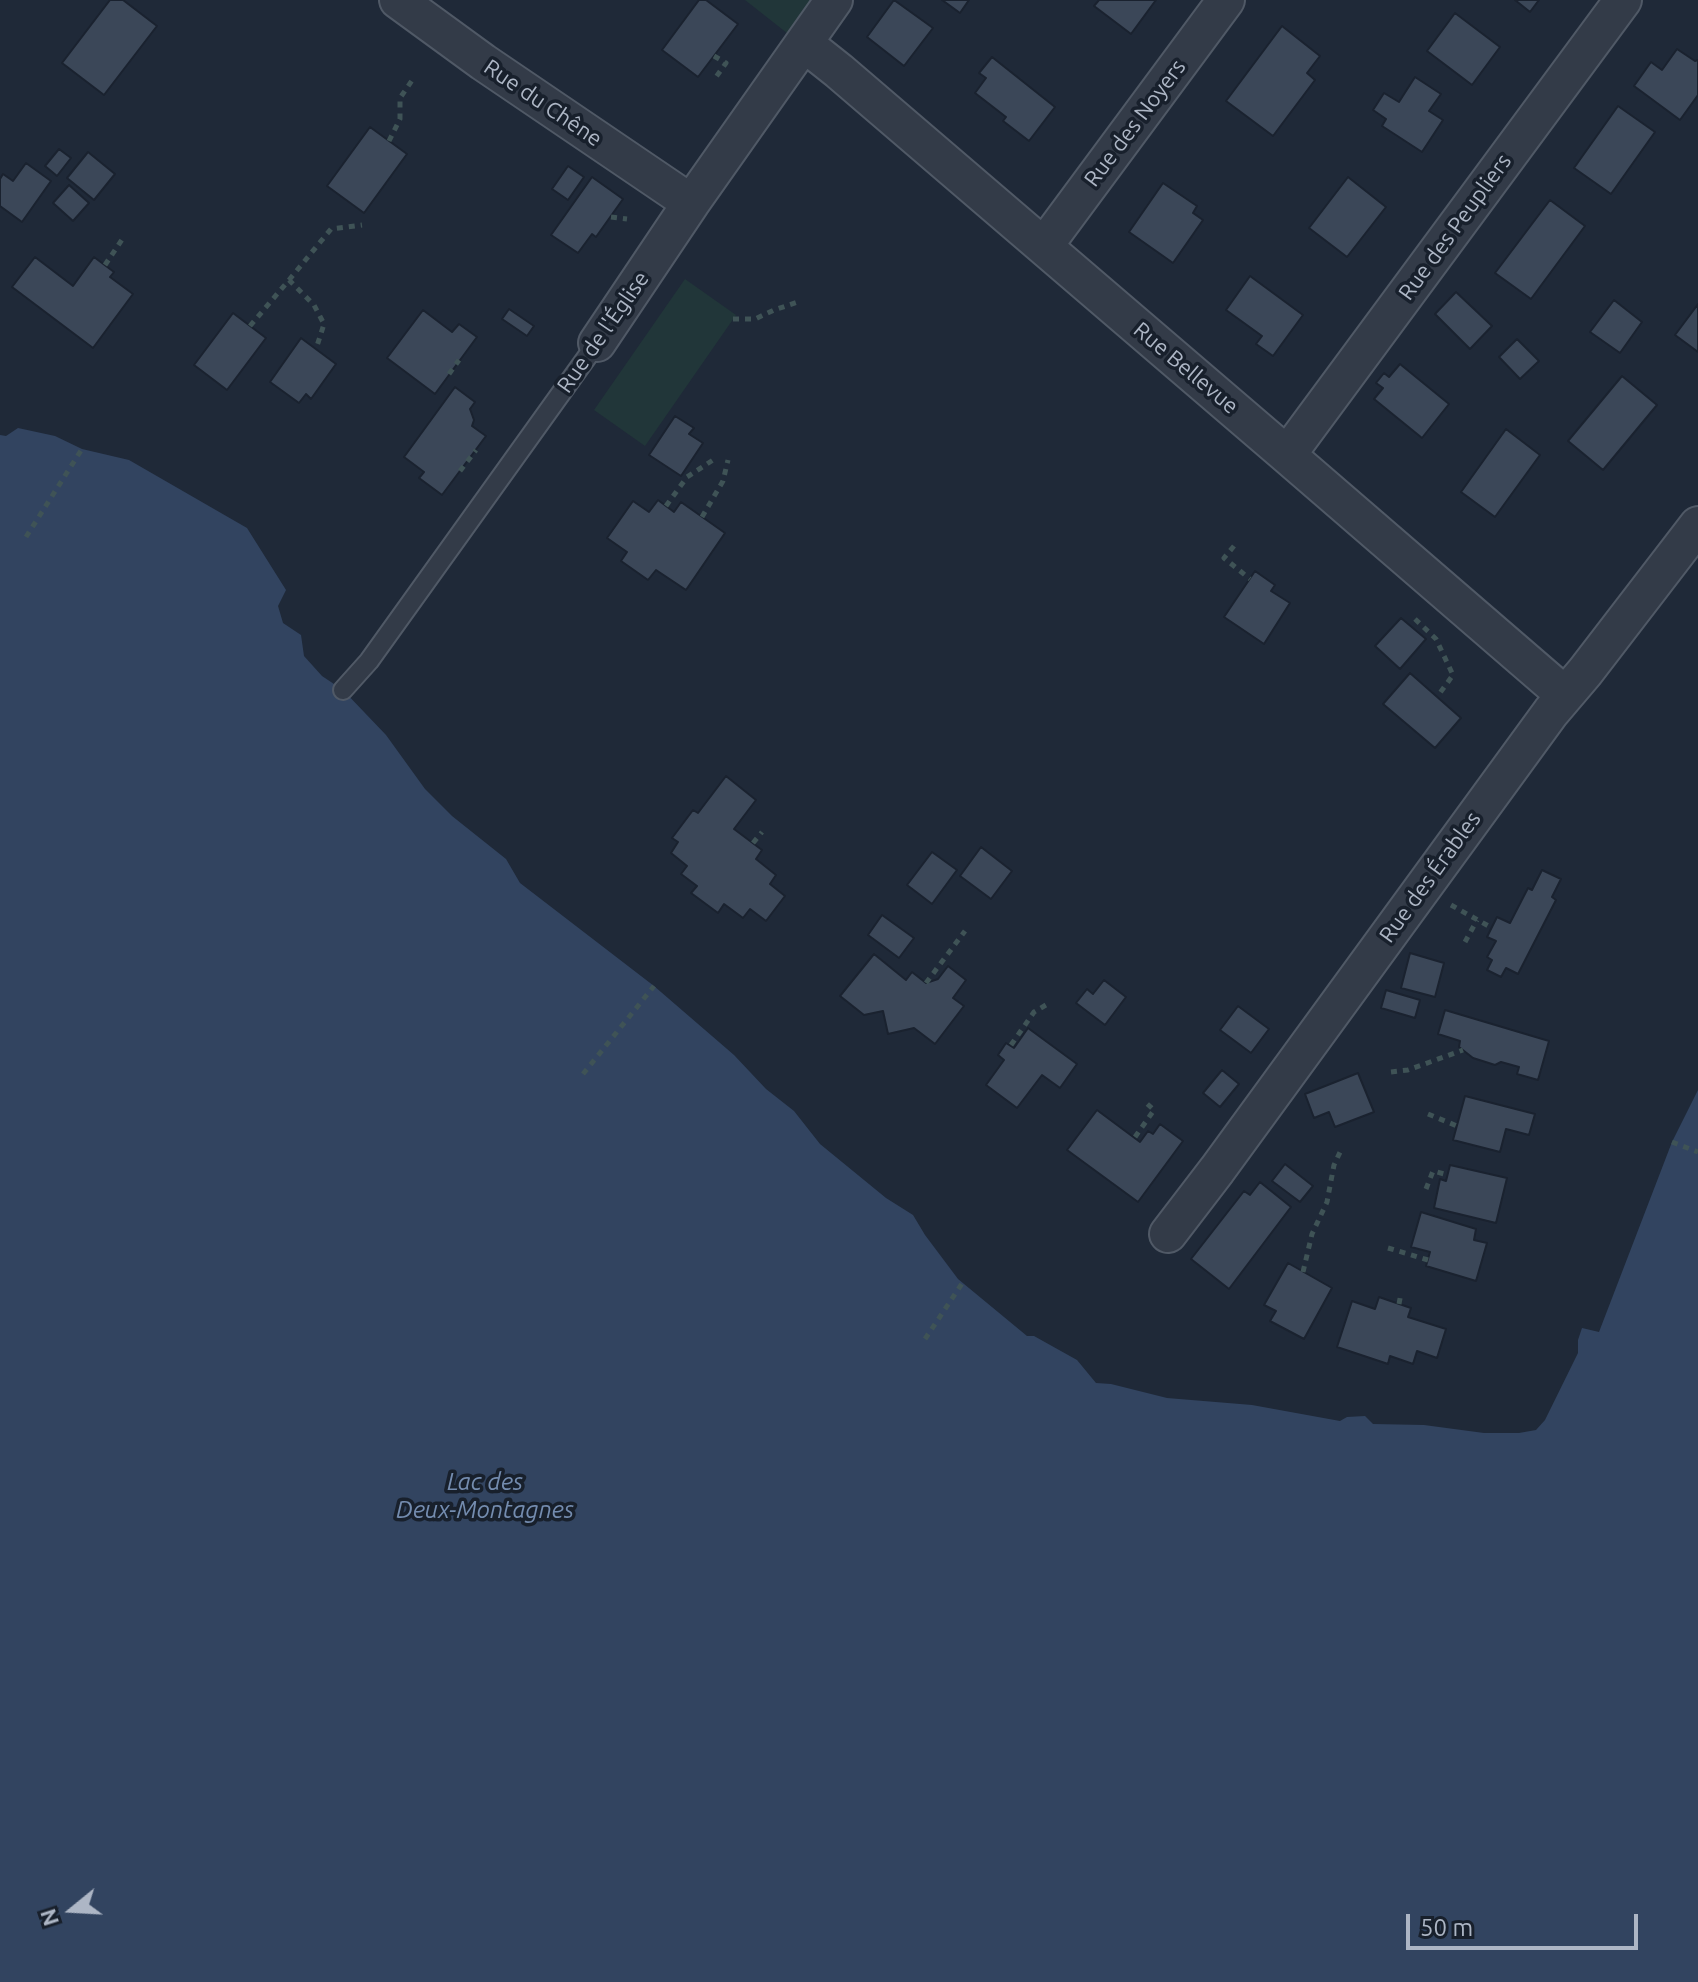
<!DOCTYPE html>
<meta charset="utf-8">
<style>
body{margin:0}
#map{position:relative;width:1698px;height:1982px;overflow:hidden;background:#1f2938;font-family:Ubuntu,sans-serif}
canvas{display:block}
.north{position:absolute;left:32px;top:1870px;width:80px;height:80px;-webkit-text-stroke:6px #18202c;paint-order:stroke;rotate:252deg;font-size:22px;font-weight:700;line-height:32px;text-align:center;color:#adb6c5}
.north::after{content:'';display:block;margin:auto;width:28px;height:36px;background:#adb6c5;clip-path:polygon(50% 0,100% 100%,50% 72%,0 100%)}
.scale{position:absolute;left:1406px;top:1914px;width:232px;height:36px;box-sizing:border-box;border:4px solid #adb6c5;border-top:0;padding-left:10px;font-size:24px;line-height:28px;white-space:nowrap;color:#adb6c5;-webkit-text-stroke:6px #18202c;paint-order:stroke}
</style>
<div id="map">
<canvas width="1698" height="1982"></canvas>
<div class="north">N</div>
<div class="scale">50 m</div>
</div>
<script>
const g = document.querySelector('canvas').getContext('2d');
g.lineJoin = 'round';
function fill(path, color) { g.fillStyle = color; g.fill(path, 'evenodd'); }
const poly = rows => new Path2D(rows.map(r => 'M' + r).join(''));
function stroke(path, color, width, dash) { g.strokeStyle = color; g.lineWidth = width; g.lineCap = dash ? 'butt' : 'round'; g.setLineDash(dash || []); g.stroke(path); }
function drawText(font, color, halo, rows, align = 'center') {
  g.font = font + ' Ubuntu,sans-serif'; g.lineWidth = 7; g.setLineDash([]); g.textBaseline = 'middle'; g.strokeStyle = halo; g.fillStyle = color; for (const [text, x, y, turn = 0] of rows) {
    g.save(); g.translate(x, y); g.rotate((+turn || 0) * Math.PI / 180); g.textAlign = isNaN(turn) ? turn : align; if (halo) g.strokeText(text, 0, 0); g.fillText(text, 0, 0); g.restore();
  }
}
fill(poly([
 [745,0,817,0,792,37],
 [685,279,736,315,645,446,594,410]
]), '#213639');
fill(poly([
 [18,428,55,436,82,449,129,460,247,528,286,590,278,606,283,623,301,635,304,656,322,676,343,690,386,735,425,789,452,816,506,859,520,883,654,986,734,1055,766,1089,794,1111,820,1144,886,1198,913,1215,925,1235,958,1279,1027,1336,1034,1336,1077,1360,1096,1383,1111,1384,1167,1398,1252,1405,1340,1421,1347,1417,1365,1416,1373,1424,1424,1425,1484,1433,1519,1433,1536,1430,1545,1420,1578,1353,1578,1340,1582,1328,1599,1332,1672,1142,1698,1090,1698,1982,0,1982,0,435,6,436]
]), '#324460');
const building = poly([
 [110,0,123,0,157,26,104,95,62,63,110,0],
 [699,0,706,0,738,24,698,77,662,50,699,0],
 [894,0,933,28,904,66,867,37,894,0],
 [942,0,969,0,960,13,942,0],
 [1099,0,1156,0,1131,34,1094,6,1099,0],
 [1515,0,1539,0,1530,12,1515,0],
 [1455,13,1500,47,1472,85,1427,51,1455,13],
 [1282,26,1320,56,1307,73,1315,80,1273,136,1226,101,1282,26],
 [1677,49,1695,61,1698,60,1698,95,1680,120,1634,86,1651,62,1662,70,1677,49],
 [992,57,1055,107,1029,141,1003,121,1006,117,975,93,986,78,979,73,992,57],
 [1415,77,1441,94,1429,111,1443,120,1422,152,1382,126,1386,119,1373,110,1384,93,1399,102,1415,77],
 [1618,106,1655,132,1611,194,1574,168,1618,106],
 [370,127,407,154,364,213,327,186,370,127],
 [59,149,71,158,57,176,45,166,59,149],
 [88,152,115,174,94,200,67,178,88,152],
 [26,163,51,181,22,222,0,206,0,179,3,174,13,181,26,163],
 [568,166,584,177,568,200,552,189,568,166],
 [592,177,623,199,596,237,592,234,578,253,551,235,592,177],
 [1348,177,1386,207,1347,257,1309,228,1348,177],
 [1163,183,1197,206,1193,213,1203,220,1173,263,1129,232,1163,183],
 [69,185,89,203,73,221,53,203,69,185],
 [1550,200,1585,226,1531,299,1495,273,1550,200],
 [35,257,73,286,94,257,114,272,110,277,133,294,93,348,12,287,35,257],
 [1250,276,1303,315,1273,356,1256,344,1262,336,1226,310,1250,276],
 [1456,292,1492,326,1470,349,1435,314,1456,292],
 [1614,300,1642,322,1620,353,1590,332,1614,300],
 [1698,304,1698,352,1675,335,1698,304],
 [509,309,534,326,527,336,502,319,509,309],
 [423,310,452,332,459,324,477,337,435,394,387,358,423,310],
 [233,313,266,338,227,390,194,365,233,313],
 [301,338,336,364,311,399,306,394,299,403,270,382,301,338],
 [1517,339,1539,361,1520,379,1499,357,1517,339],
 [1400,364,1449,404,1422,438,1374,399,1383,388,1376,383,1384,373,1389,377,1400,364],
 [1622,376,1657,405,1603,470,1568,441,1622,376],
 [455,387,475,402,470,409,474,420,472,426,486,436,442,495,419,478,424,472,404,457,455,387],
 [675,416,694,428,689,434,703,443,681,476,649,455,675,416],
 [1506,429,1540,455,1495,517,1461,492,1506,429],
 [658,500,674,512,681,502,725,533,686,590,656,570,648,580,621,561,627,552,607,538,633,501,649,512,658,500],
 [1255,571,1275,585,1271,591,1290,603,1264,644,1224,617,1255,571],
 [1401,618,1426,639,1400,669,1375,646,1401,618],
 [1410,673,1461,718,1435,748,1383,704,1410,673],
 [726,776,756,800,734,829,762,850,756,859,776,875,770,884,785,896,766,921,750,909,743,918,724,904,718,913,691,893,697,886,681,874,687,866,671,853,678,842,672,838,693,810,698,813,726,776],
 [981,847,1012,871,991,899,960,876,981,847],
 [932,852,957,870,932,904,907,885,932,852],
 [1542,870,1561,879,1552,897,1556,900,1518,974,1506,968,1501,977,1487,970,1492,960,1487,957,1496,941,1487,937,1497,917,1510,923,1528,888,1532,890,1542,870],
 [882,915,914,938,899,958,868,935,882,915],
 [1410,953,1444,963,1435,997,1401,988,1410,953],
 [874,954,906,980,912,972,926,983,938,979,948,966,966,980,953,998,964,1006,935,1044,914,1028,888,1034,883,1011,864,1015,840,996,874,954],
 [1104,980,1126,997,1105,1025,1076,1003,1087,989,1093,994,1104,980],
 [1386,990,1420,1000,1415,1018,1381,1008,1386,990],
 [1238,1006,1269,1029,1251,1053,1220,1030,1238,1006],
 [1445,1010,1549,1041,1538,1080,1517,1074,1519,1067,1501,1062,1495,1065,1473,1058,1459,1047,1460,1041,1438,1034,1445,1010],
 [1028,1028,1077,1064,1060,1088,1042,1075,1017,1108,986,1085,1004,1060,998,1055,1006,1043,1014,1048,1028,1028],
 [1222,1070,1239,1084,1220,1107,1203,1093,1222,1070],
 [1358,1073,1374,1112,1335,1127,1329,1112,1314,1118,1305,1094,1358,1073],
 [1465,1096,1535,1114,1529,1135,1506,1129,1500,1152,1453,1140,1465,1096],
 [1097,1110,1140,1142,1148,1131,1153,1134,1160,1124,1183,1141,1138,1202,1067,1150,1097,1110],
 [1285,1164,1313,1186,1300,1202,1272,1181,1285,1164],
 [1450,1165,1507,1178,1496,1223,1434,1208,1440,1179,1446,1181,1450,1165],
 [1260,1182,1291,1207,1229,1289,1191,1259,1244,1191,1250,1195,1260,1182],
 [1421,1212,1476,1229,1474,1240,1487,1243,1476,1281,1426,1266,1430,1252,1411,1247,1421,1212],
 [1288,1263,1332,1288,1304,1339,1270,1321,1276,1311,1264,1305,1288,1263],
 [1379,1297,1411,1308,1408,1317,1446,1329,1437,1358,1417,1351,1413,1364,1390,1356,1388,1364,1337,1347,1352,1301,1375,1309,1379,1297]
]);
fill(building, '#3b4758');
stroke(building, '#1a222f', 2);
const service = poly([
 [343,690,369,661,597,343]
]);
const minor = poly([
 [398,0,483,62,691,203],
 [805,44,839,71,1287,455,1565,695],
 [1044,246,1226,0],
 [597,343,691,203,834,0],
 [1287,455,1623,0],
 [1168,1234,1217,1170,1551,712,1585,672,1698,525]
]);
stroke(service, '#505966', 22);
stroke(minor, '#505966', 40);
stroke(poly([
 [714,56,726,63,716,77],
 [389,141,400,119,400,98,413,79],
 [611,217,627,219],
 [105,265,123,238],
 [289,280,331,229,362,225],
 [733,319,755,319,774,310,801,301],
 [250,326,289,280,314,305,324,324,316,349],
 [449,374,459,360],
 [460,471,476,450],
 [666,506,687,477,713,460],
 [702,517,723,481,728,460],
 [26,537,82,449],
 [1234,546,1224,558,1250,579],
 [1415,619,1436,639,1453,675,1437,697],
 [753,843,762,832],
 [1451,905,1492,928],
 [1465,942,1477,920],
 [926,983,965,931],
 [1011,1045,1034,1012,1051,1002],
 [1391,1072,1408,1070,1463,1050],
 [583,1074,654,986],
 [1428,1114,1457,1126],
 [1135,1137,1154,1110,1144,1101],
 [1672,1142,1698,1152],
 [1426,1189,1433,1171,1448,1175],
 [1388,1248,1428,1260],
 [1303,1272,1312,1234,1327,1202,1334,1165,1342,1148],
 [1399,1304,1401,1293],
 [925,1339,963,1282]
]), '#3f5356', 5, [6, 6]);
stroke(service, '#333b48', 18);
stroke(minor, '#333b48', 36);
drawText('22px', '#adb6c5', '#18202c', [
 ["Rue du Chêne",543,103,34],
 ["Rue des Noyers",1135,123,-53],
 ["Rue des Peupliers",1455,227,-54],
 ["Rue de l'Église",603,332,-55],
 ["Rue Bellevue",1186,368,40],
 ["Rue des Érables",1430,877,-54]
]);
drawText('italic 24px', '#748caf', '#18202c', [
 ["Lac des",485,1482],
 ["Deux-Montagnes",485,1510]
]);
</script>
